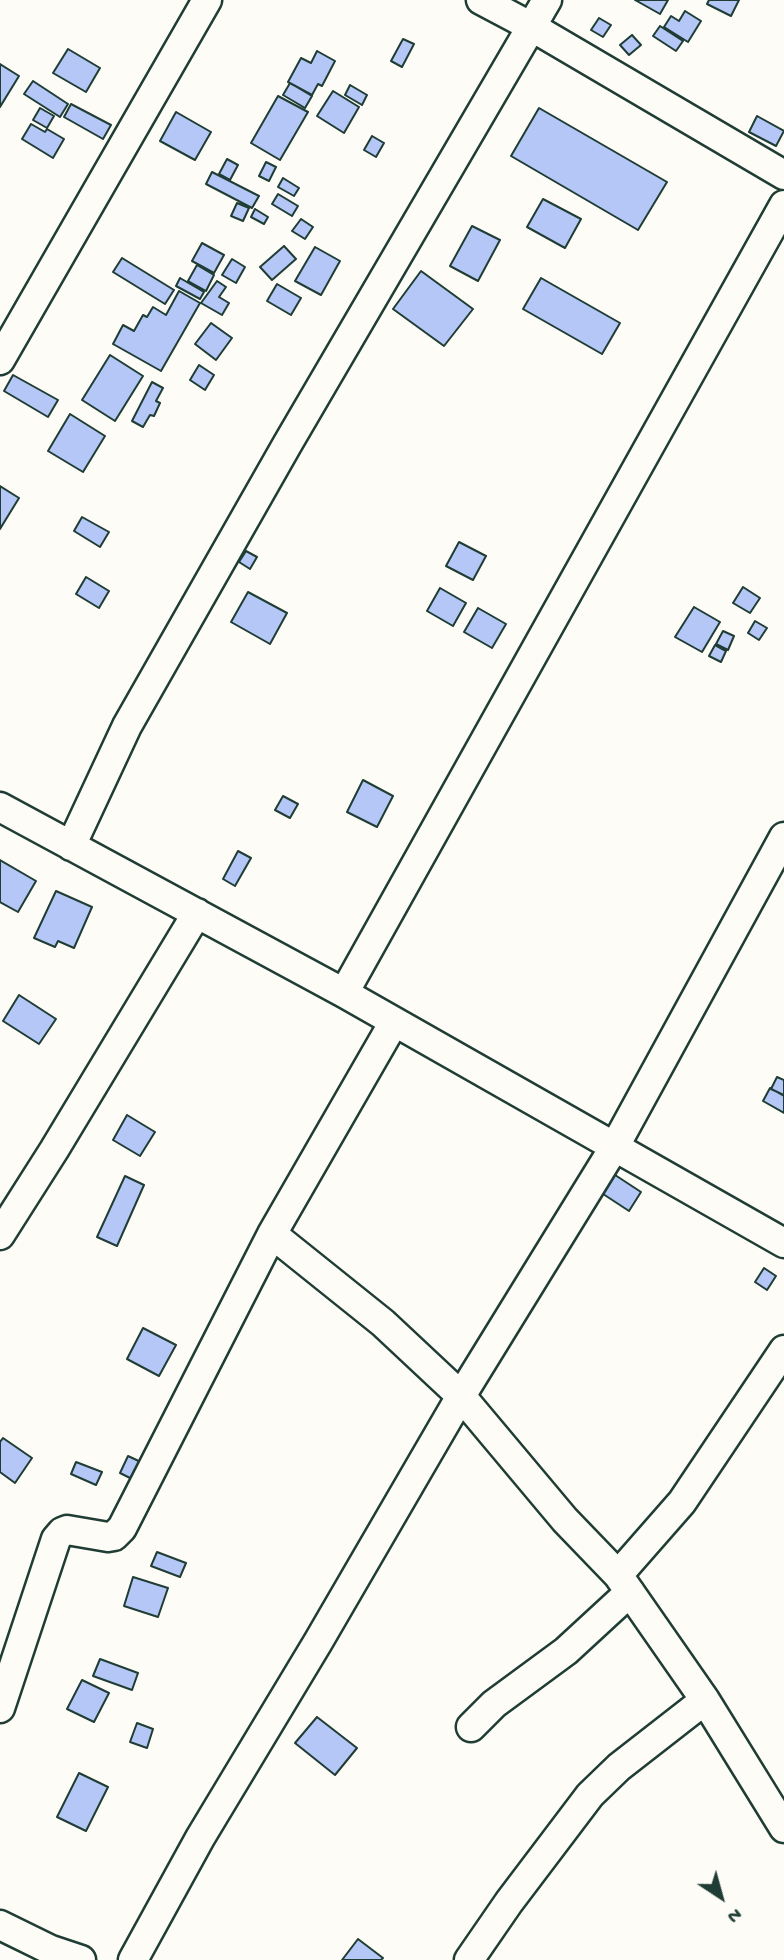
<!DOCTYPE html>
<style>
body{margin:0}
#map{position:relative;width:784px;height:1960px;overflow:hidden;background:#fdfcf7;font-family:"Gochi Hand",sans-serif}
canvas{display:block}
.north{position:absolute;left:686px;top:1862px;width:70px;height:70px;-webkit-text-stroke:5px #fdfcf7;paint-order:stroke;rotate:144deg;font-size:19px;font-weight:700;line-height:28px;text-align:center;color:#1f3d34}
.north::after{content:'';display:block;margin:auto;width:24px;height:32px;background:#1f3d34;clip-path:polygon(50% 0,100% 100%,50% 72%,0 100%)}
</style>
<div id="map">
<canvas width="784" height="1960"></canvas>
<div class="north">N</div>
</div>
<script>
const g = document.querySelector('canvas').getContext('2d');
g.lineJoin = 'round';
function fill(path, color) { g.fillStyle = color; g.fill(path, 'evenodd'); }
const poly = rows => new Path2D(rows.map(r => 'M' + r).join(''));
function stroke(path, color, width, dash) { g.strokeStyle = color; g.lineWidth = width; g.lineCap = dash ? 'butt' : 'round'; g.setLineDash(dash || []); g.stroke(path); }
const building = poly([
 [635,0,668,0,660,14,635,0],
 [709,0,739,0,731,16,707,4,709,0],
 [685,11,701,21,688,42,664,27,671,16,679,21,685,11],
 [599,18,611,25,603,37,591,30,599,18],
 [660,26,683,41,676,51,653,36,660,26],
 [632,35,641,45,629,55,620,45,632,35],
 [403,39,414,44,402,67,391,61,403,39],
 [68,49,100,68,86,92,53,73,68,49],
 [317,51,335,61,322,86,318,84,312,95,288,82,301,58,311,63,317,51],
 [0,64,19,76,0,107,0,64],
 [33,81,68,104,60,117,24,94,33,81],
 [290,83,312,96,305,108,283,95,290,83],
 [350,85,367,95,362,105,345,95,350,85],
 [333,91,359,107,344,133,317,116,333,91],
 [278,96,308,112,280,160,251,143,278,96],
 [71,104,111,125,103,139,64,117,71,104],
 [40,108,54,116,47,128,33,120,40,108],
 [539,108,667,182,638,230,511,156,539,108],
 [176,112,211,132,195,160,160,141,176,112],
 [757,116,784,131,776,146,749,132,757,116],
 [31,124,45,132,47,129,64,139,53,158,22,139,31,124],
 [372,136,384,143,376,157,364,150,372,136],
 [227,159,238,165,230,180,219,174,227,159],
 [266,162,276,167,269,181,259,176,266,162],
 [212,172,259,196,252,208,206,184,212,172],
 [283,178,299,188,294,196,278,187,283,178],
 [278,194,298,206,292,216,272,204,278,194],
 [543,199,581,219,565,248,527,227,543,199],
 [237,203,249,208,243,221,231,216,237,203],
 [255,209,268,217,264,224,251,217,255,209],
 [301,219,313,227,305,239,292,231,301,219],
 [472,226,500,240,478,281,450,266,472,226],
 [202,243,224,255,214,273,192,261,202,243],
 [284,246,296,259,272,280,260,267,284,246],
 [315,247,340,261,321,295,295,281,315,247],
 [122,258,174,290,165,304,113,272,122,258],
 [232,259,245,267,236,283,222,275,232,259],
 [197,265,214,275,206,291,188,281,197,265],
 [421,271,473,309,444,346,393,309,421,271],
 [180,278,204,292,200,299,176,286,180,278],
 [541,278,620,323,602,354,523,309,541,278],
 [217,281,226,287,219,297,229,303,222,315,201,303,217,281],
 [277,284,301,298,291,315,267,301,277,284],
 [179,291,200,303,161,371,113,344,123,325,134,331,143,315,147,317,153,307,166,315,179,291],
 [211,323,232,338,216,360,195,344,211,323],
 [110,355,143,376,115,421,82,400,110,355],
 [199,365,214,375,205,390,190,380,199,365],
 [13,375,58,400,48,417,4,391,13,375],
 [152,382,163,388,156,401,160,403,154,416,150,415,143,427,132,421,152,382],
 [70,414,105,436,83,472,48,451,70,414],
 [0,486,19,498,0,529,0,486],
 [82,517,109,532,100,547,74,531,82,517],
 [459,542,486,556,473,580,446,566,459,542],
 [246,551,257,557,250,569,239,562,246,551],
 [86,577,109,591,99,608,76,594,86,577],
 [743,587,760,598,750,613,733,603,743,587],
 [440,588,466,603,453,626,427,611,440,588],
 [248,592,287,613,270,644,231,622,248,592],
 [694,607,720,622,702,652,675,637,694,607],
 [478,608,506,624,492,648,464,632,478,608],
 [755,621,767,628,759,640,748,633,755,621],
 [723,631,734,636,728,650,716,644,723,631],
 [715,645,726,651,721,662,709,656,715,645],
 [363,780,393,796,377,827,347,812,363,780],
 [283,796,298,804,290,818,275,810,283,796],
 [238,851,251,858,235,886,223,879,238,851],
 [0,860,36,881,18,912,0,902,0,860],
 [56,891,92,907,74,948,58,941,55,947,34,938,56,891],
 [19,995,56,1019,39,1044,3,1021,19,995],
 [777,1077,784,1080,784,1095,771,1089,777,1077],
 [770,1088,784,1096,784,1113,763,1101,770,1088],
 [127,1115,155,1132,140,1156,113,1140,127,1115],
 [609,1171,641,1192,629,1211,597,1190,609,1171],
 [125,1176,144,1185,117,1246,97,1237,125,1176],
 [764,1268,776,1276,767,1290,755,1282,764,1268],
 [143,1328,176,1345,159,1376,127,1359,143,1328],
 [3,1438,32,1458,15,1483,0,1472,0,1442,3,1438],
 [128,1456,143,1463,134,1480,120,1473,128,1456],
 [76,1462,102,1472,96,1485,71,1474,76,1462],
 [157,1552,186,1563,180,1577,151,1566,157,1552],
 [133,1577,168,1588,158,1617,124,1606,133,1577],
 [100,1659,138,1673,132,1690,93,1676,100,1659],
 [82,1680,109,1693,94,1722,67,1709,82,1680],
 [317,1717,357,1748,335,1775,295,1743,317,1717],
 [137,1723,153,1729,147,1748,130,1742,137,1723],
 [79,1773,108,1787,86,1831,57,1817,79,1773],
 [358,1939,383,1958,381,1960,342,1960,358,1939]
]);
fill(building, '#b4c7f7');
stroke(building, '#1f3d34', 2);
const minor = poly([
 [481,0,532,27,784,175],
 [0,360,207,0],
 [0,807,344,993,784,1243],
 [71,846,127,726,288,443,547,0],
 [344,993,784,205],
 [272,1234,383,1323,461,1396,565,1520,618,1575,705,1700,784,1828],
 [0,1235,54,1150,197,913],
 [618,1575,682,1502,784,1350],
 [0,1708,56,1539,62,1532,67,1530,108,1537,114,1536,122,1528,272,1234,394,1022],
 [471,1727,494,1704,566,1651,630,1592],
 [0,1925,51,1950,81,1960],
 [133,1960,200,1838,318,1642,461,1396,615,1146,784,837],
 [469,1960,509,1902,590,1795,619,1767,705,1700]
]);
stroke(minor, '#1f3d34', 33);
stroke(minor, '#fdfcf7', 28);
</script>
